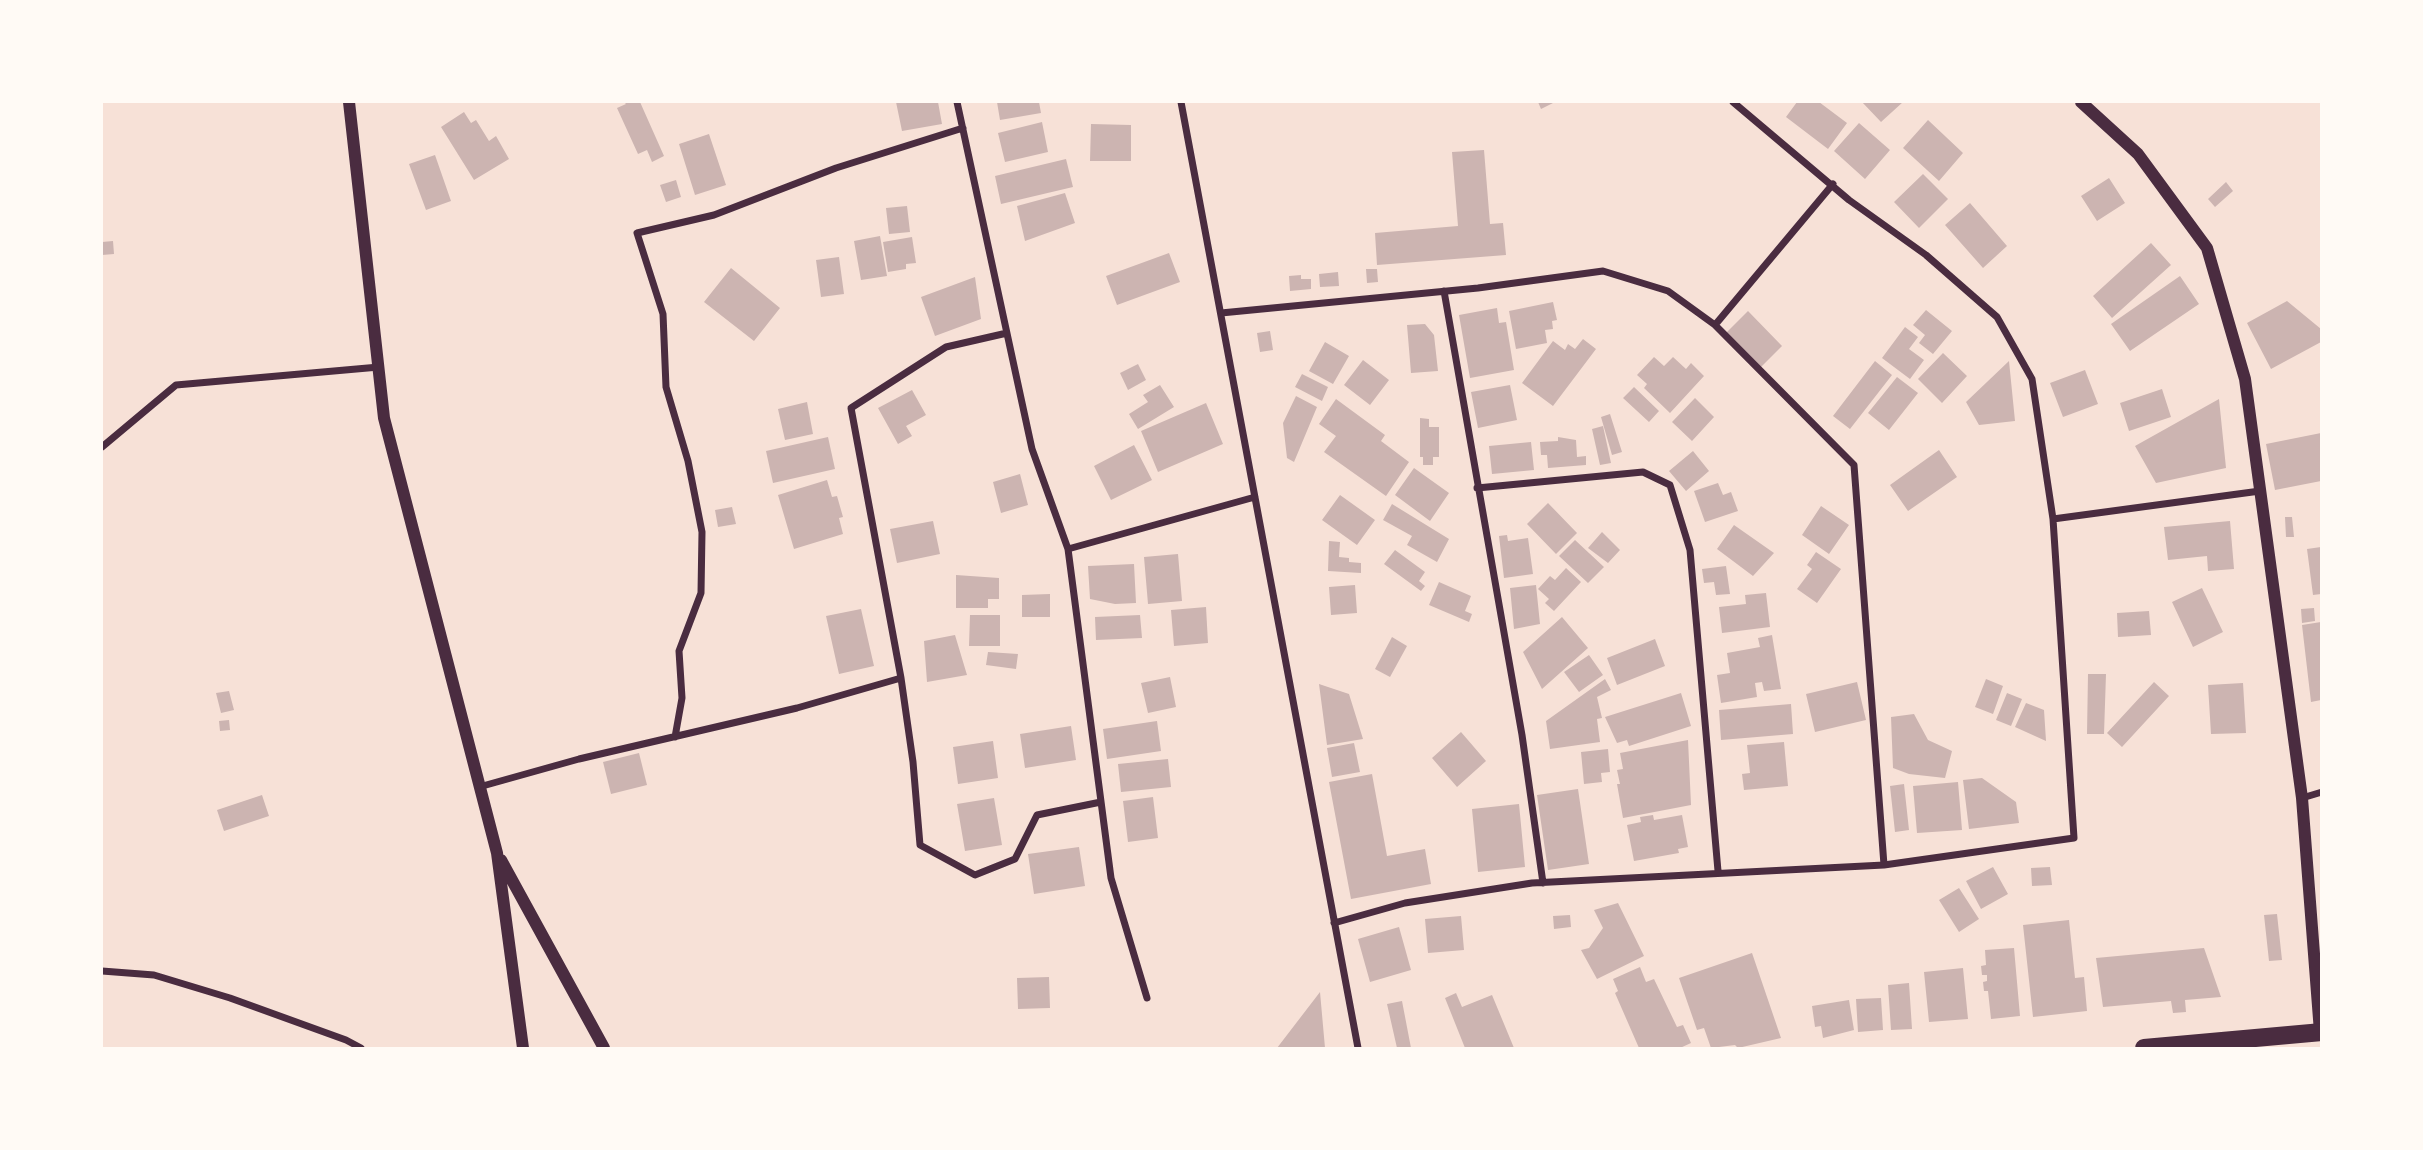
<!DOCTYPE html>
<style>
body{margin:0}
#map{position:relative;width:2423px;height:1150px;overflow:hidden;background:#f7e1d7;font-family:Mulish,sans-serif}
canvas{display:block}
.frame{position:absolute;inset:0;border:103px solid #fffaf5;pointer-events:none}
</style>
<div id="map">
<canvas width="2423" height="1150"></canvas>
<div class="frame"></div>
</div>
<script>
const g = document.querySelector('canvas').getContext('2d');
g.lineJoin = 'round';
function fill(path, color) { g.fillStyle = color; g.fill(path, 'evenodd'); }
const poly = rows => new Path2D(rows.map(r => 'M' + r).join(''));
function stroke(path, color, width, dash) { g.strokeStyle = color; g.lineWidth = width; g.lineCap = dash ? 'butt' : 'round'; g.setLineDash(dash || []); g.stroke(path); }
fill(poly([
 [624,102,640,102,664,156,652,162,647,150,638,154,617,108,626,104],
 [896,102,938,102,942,124,902,131],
 [997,102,1039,102,1041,113,1000,120],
 [1538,102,1552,102,1553,103,1541,109],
 [1797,102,1819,102,1847,123,1828,149,1786,117],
 [1862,102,1903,102,1881,122],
 [464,112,471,123,476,120,489,141,496,136,509,159,474,180,441,127],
 [1928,120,1963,153,1939,181,1903,148],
 [1042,122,1048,152,1005,162,998,133],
 [1859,123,1890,150,1865,179,1834,151],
 [1091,124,1131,125,1131,161,1090,161],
 [709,134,726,185,695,195,679,144],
 [1484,150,1490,224,1503,223,1506,255,1377,265,1375,233,1458,226,1452,152],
 [435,155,451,201,426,210,409,164],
 [1066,159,1073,187,1001,204,995,176],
 [1923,174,1948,199,1919,228,1894,202],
 [2109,178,2125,203,2097,221,2081,196],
 [676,180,681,197,666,202,660,185],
 [2226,182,2233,191,2215,207,2208,199],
 [1065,193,1075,223,1025,241,1017,206],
 [1970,203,2007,246,1983,268,1945,225],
 [907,206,910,232,889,234,886,208],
 [880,236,887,276,861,280,854,241],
 [912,237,916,263,906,264,906,269,888,272,883,242],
 [113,241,114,254,102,255,102,242],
 [2151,243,2171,265,2112,318,2093,296],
 [1169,253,1180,282,1117,305,1106,276],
 [839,257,844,294,821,297,816,260],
 [731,268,780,308,754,341,704,302],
 [1366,269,1377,269,1378,282,1367,283],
 [1338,272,1339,286,1320,287,1319,274],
 [1301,275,1301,279,1311,279,1311,289,1290,291,1289,276],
 [2180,276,2199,304,2130,351,2111,324],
 [975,277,981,319,935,336,921,297],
 [2287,301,2321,329,2321,342,2271,369,2247,323],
 [1553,302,1557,320,1552,321,1553,329,1545,330,1547,343,1516,349,1509,311],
 [1497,308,1499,323,1506,322,1514,370,1470,378,1459,315],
 [1926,310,1952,331,1933,354,1919,343,1925,335,1913,325],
 [1748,311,1782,346,1757,371,1723,336],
 [1425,324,1434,335,1438,371,1411,373,1407,325],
 [1905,327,1918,337,1909,349,1924,360,1910,379,1882,358],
 [1270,331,1273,350,1260,352,1257,333],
 [1583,339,1596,349,1553,406,1522,383,1553,341,1565,350,1568,344,1575,349],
 [1325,342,1349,356,1333,384,1309,371],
 [1943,353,1967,376,1942,403,1918,379],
 [1654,357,1664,366,1673,357,1686,369,1691,363,1704,376,1670,413,1644,388,1647,384,1637,375],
 [1363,360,1389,380,1370,405,1344,385],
 [1875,361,1892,375,1850,429,1833,416],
 [2009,361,2015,421,1979,425,1966,402],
 [1138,364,1146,380,1128,390,1120,373],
 [2085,370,2098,404,2063,417,2050,383],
 [1302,374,1328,387,1322,401,1295,387],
 [1897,377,1918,393,1889,430,1868,413],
 [1160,385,1174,407,1138,429,1129,414,1148,402,1143,395],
 [1510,385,1517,420,1478,428,1471,392],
 [1634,387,1659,411,1649,422,1623,398],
 [2162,389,2171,417,2129,431,2120,403],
 [912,390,926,415,906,426,912,436,898,444,878,408],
 [1296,396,1317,407,1294,462,1287,458,1283,423],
 [1695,398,1714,417,1692,441,1672,422],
 [1336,399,1385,435,1381,441,1409,462,1386,496,1324,452,1336,436,1319,424],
 [2219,399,2226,468,2156,483,2135,446],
 [807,402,813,434,785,440,778,409],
 [1206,403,1223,444,1158,472,1141,431],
 [1610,414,1622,452,1612,455,1601,417],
 [1420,418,1429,419,1429,427,1439,427,1439,457,1433,457,1433,465,1423,465,1423,457,1420,457],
 [1603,426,1611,463,1600,465,1592,429],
 [2321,433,2321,481,2275,490,2266,444],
 [828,437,835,469,773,483,766,451],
 [1558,437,1576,440,1577,457,1586,456,1586,465,1548,468,1547,455,1541,455,1540,442,1558,441],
 [1531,442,1534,470,1492,474,1489,446],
 [1134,445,1152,480,1111,500,1094,466],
 [1939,450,1957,477,1908,511,1890,485],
 [1693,451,1709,471,1686,491,1669,471],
 [1414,468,1449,493,1430,521,1395,495],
 [1020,474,1028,505,1001,513,993,482],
 [827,480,832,497,837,496,843,517,839,518,843,534,794,549,778,495],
 [1718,483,1723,495,1731,492,1738,511,1705,522,1694,491],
 [1340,495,1375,520,1357,545,1322,520],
 [1548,503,1577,533,1556,554,1527,524],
 [1392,504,1449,539,1437,562,1407,545,1412,536,1383,520],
 [1821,506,1849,525,1829,554,1802,535],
 [732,507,736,524,718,527,715,510],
 [2285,517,2292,517,2294,537,2286,537],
 [933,521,940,554,897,563,890,529],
 [2230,521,2234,569,2208,571,2207,556,2168,560,2164,527],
 [1734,525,1774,553,1753,576,1717,549],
 [1602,532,1620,550,1608,563,1588,548],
 [1507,535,1508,541,1528,538,1533,574,1504,578,1499,536],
 [1575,540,1604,567,1588,583,1559,556],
 [1329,541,1340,542,1339,557,1349,558,1349,562,1361,563,1361,573,1328,571],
 [2321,547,2321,594,2313,595,2307,549],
 [1395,550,1425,572,1419,581,1425,586,1421,591,1384,564],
 [1816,552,1841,569,1817,603,1797,589,1812,569,1807,565],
 [1178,554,1182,601,1148,604,1144,557],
 [1134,564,1136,603,1115,604,1090,599,1088,566],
 [1726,566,1730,594,1716,595,1714,582,1704,583,1702,569],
 [1566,568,1581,582,1554,611,1545,603,1549,599,1538,589,1550,576,1555,580],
 [956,575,999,578,999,599,988,599,988,608,956,608],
 [1439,582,1471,596,1465,611,1472,614,1469,622,1429,605],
 [1355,585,1357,613,1331,615,1329,587],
 [1536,585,1540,624,1514,629,1510,588],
 [2202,588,2223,632,2193,647,2172,602],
 [1766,593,1770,627,1722,633,1719,607,1746,604,1745,595],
 [1050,594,1050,617,1022,617,1022,595],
 [1206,607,1208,643,1174,646,1171,610],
 [2314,608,2315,621,2302,623,2301,609],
 [861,609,874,666,839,674,826,616],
 [2149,611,2151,635,2118,637,2117,613],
 [970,615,1000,615,1000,646,969,646],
 [1140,615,1142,638,1096,640,1095,617],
 [1562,617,1588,648,1542,689,1523,652],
 [2321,622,2321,700,2311,702,2302,625],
 [955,635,967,675,927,682,924,641],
 [1772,635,1781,689,1764,691,1762,682,1755,683,1757,697,1721,703,1717,675,1730,673,1727,653,1760,647,1758,638],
 [1392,637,1407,646,1390,677,1375,669],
 [1655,639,1665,666,1617,685,1607,658],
 [988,652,1018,654,1016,669,986,665],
 [1589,655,1603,675,1579,692,1564,672],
 [2088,674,2106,674,2104,734,2087,734],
 [1170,677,1176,707,1148,713,1141,683],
 [1605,679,1611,690,1597,697,1602,718,1597,719,1600,742,1550,749,1546,721],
 [1986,679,2003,686,1993,714,1975,707],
 [1857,682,1866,720,1815,732,1806,694],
 [2154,682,2169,696,2122,747,2107,733],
 [2243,683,2246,733,2211,734,2208,685],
 [1319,684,1349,694,1363,739,1327,745],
 [229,691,234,710,221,713,216,693],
 [1681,693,1691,726,1629,746,1627,740,1617,743,1605,717],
 [2007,693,2022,699,2011,726,1996,720],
 [2026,703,2044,710,2046,741,2015,727],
 [1791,704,1793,734,1721,740,1719,710],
 [1914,714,1928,740,1952,751,1945,778,1909,774,1893,768,1891,717],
 [229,720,230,730,220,731,219,721],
 [1157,721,1161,751,1107,759,1103,729],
 [1071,726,1076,760,1025,768,1020,734],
 [1461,732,1486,761,1457,787,1432,758],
 [1688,740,1691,805,1623,818,1617,784,1620,784,1617,770,1623,769,1620,753],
 [993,741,998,778,958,784,953,747],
 [1784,742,1788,786,1744,790,1742,774,1750,773,1747,745],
 [1354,743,1360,772,1332,777,1327,748],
 [1608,749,1610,772,1601,773,1602,782,1584,784,1581,752],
 [639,753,647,785,611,794,603,762],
 [1168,759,1171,787,1121,792,1118,764],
 [1372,774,1387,856,1425,849,1431,884,1351,899,1329,782],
 [1982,778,2016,802,2019,823,1969,829,1963,780],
 [1958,782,1962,830,1917,833,1913,786],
 [1904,784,1909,830,1895,832,1890,786],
 [1578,789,1589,864,1548,870,1537,795],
 [262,795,269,816,224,831,217,810],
 [1153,797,1158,838,1128,842,1123,801],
 [994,798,1002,845,965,851,957,804],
 [1519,804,1525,867,1478,872,1472,809],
 [1653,815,1654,820,1682,815,1688,847,1678,849,1679,853,1634,861,1627,825,1641,822,1640,817],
 [1079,847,1085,886,1034,894,1028,854],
 [1993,867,2008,894,1981,909,1966,881],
 [2050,867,2052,885,2032,886,2031,868],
 [1959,888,1979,919,1959,932,1939,900],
 [1618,903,1644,956,1597,979,1581,950,1589,948,1603,928,1594,910],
 [2277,914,2282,960,2269,961,2264,915],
 [1570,915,1571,927,1554,929,1553,916],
 [1461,916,1464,950,1428,953,1425,919],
 [2069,920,2075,978,2084,977,2087,1011,2033,1017,2023,925],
 [1399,927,1411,970,1370,982,1358,939],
 [2014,948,2020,1016,1991,1019,1988,991,1984,991,1983,982,1987,981,1987,975,1982,975,1981,966,1986,965,1985,950],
 [2204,948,2221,997,2185,1000,2186,1012,2173,1013,2171,1001,2103,1007,2096,958],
 [1752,953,1781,1038,1738,1048,1735,1045,1711,1048,1704,1028,1697,1030,1679,978],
 [1640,967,1646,982,1654,979,1677,1027,1683,1025,1691,1043,1680,1048,1639,1048,1615,993,1618,991,1613,979],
 [1963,968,1968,1019,1929,1022,1924,972],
 [1049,977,1050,1008,1018,1009,1017,978],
 [1909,983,1912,1029,1891,1030,1888,985],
 [1320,992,1325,1048,1277,1048],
 [1456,993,1462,1007,1492,995,1514,1048,1465,1048,1445,998],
 [1881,998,1883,1030,1858,1032,1856,999],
 [1849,1000,1854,1030,1823,1038,1821,1026,1815,1027,1812,1006],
 [1402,1001,1411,1048,1397,1048,1387,1004]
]), '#ccb4b1');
stroke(poly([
 [957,102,1032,449,1068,549,1111,878,1147,998],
 [1181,102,1358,1048],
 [1444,291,1522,735,1543,883],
 [1221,313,1478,288,1603,271,1668,291,1715,325,1854,465,1884,865],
 [1715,325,1833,184],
 [102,447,176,385,379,367],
 [1477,488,1643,472,1670,485,1690,550,1718,871],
 [2053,519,2260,491],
 [1068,549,1255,497],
 [901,678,913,762,920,845,975,875,1015,859,1037,815,1101,802],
 [675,737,682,698,679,651,701,593,702,532,688,461,666,387,663,314,637,233,714,215,836,168,963,128],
 [479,787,579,759,797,708,901,678,851,408,946,347,1007,333],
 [2302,798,2322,792],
 [1334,923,1405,903,1532,883,1884,865,2074,838,2053,519,2032,379,1997,317,1926,255,1849,200,1733,102],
 [102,971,154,975,230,998,346,1040,361,1048]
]), '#4a2c40', 7);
stroke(poly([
 [349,102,384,418,497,853,523,1048],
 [2081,102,2138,154,2207,248,2245,379,2302,798,2320,1032],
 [501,860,604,1048]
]), '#4a2c40', 12);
stroke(poly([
 [2144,1048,2322,1032]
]), '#4a2c40', 18);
</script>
